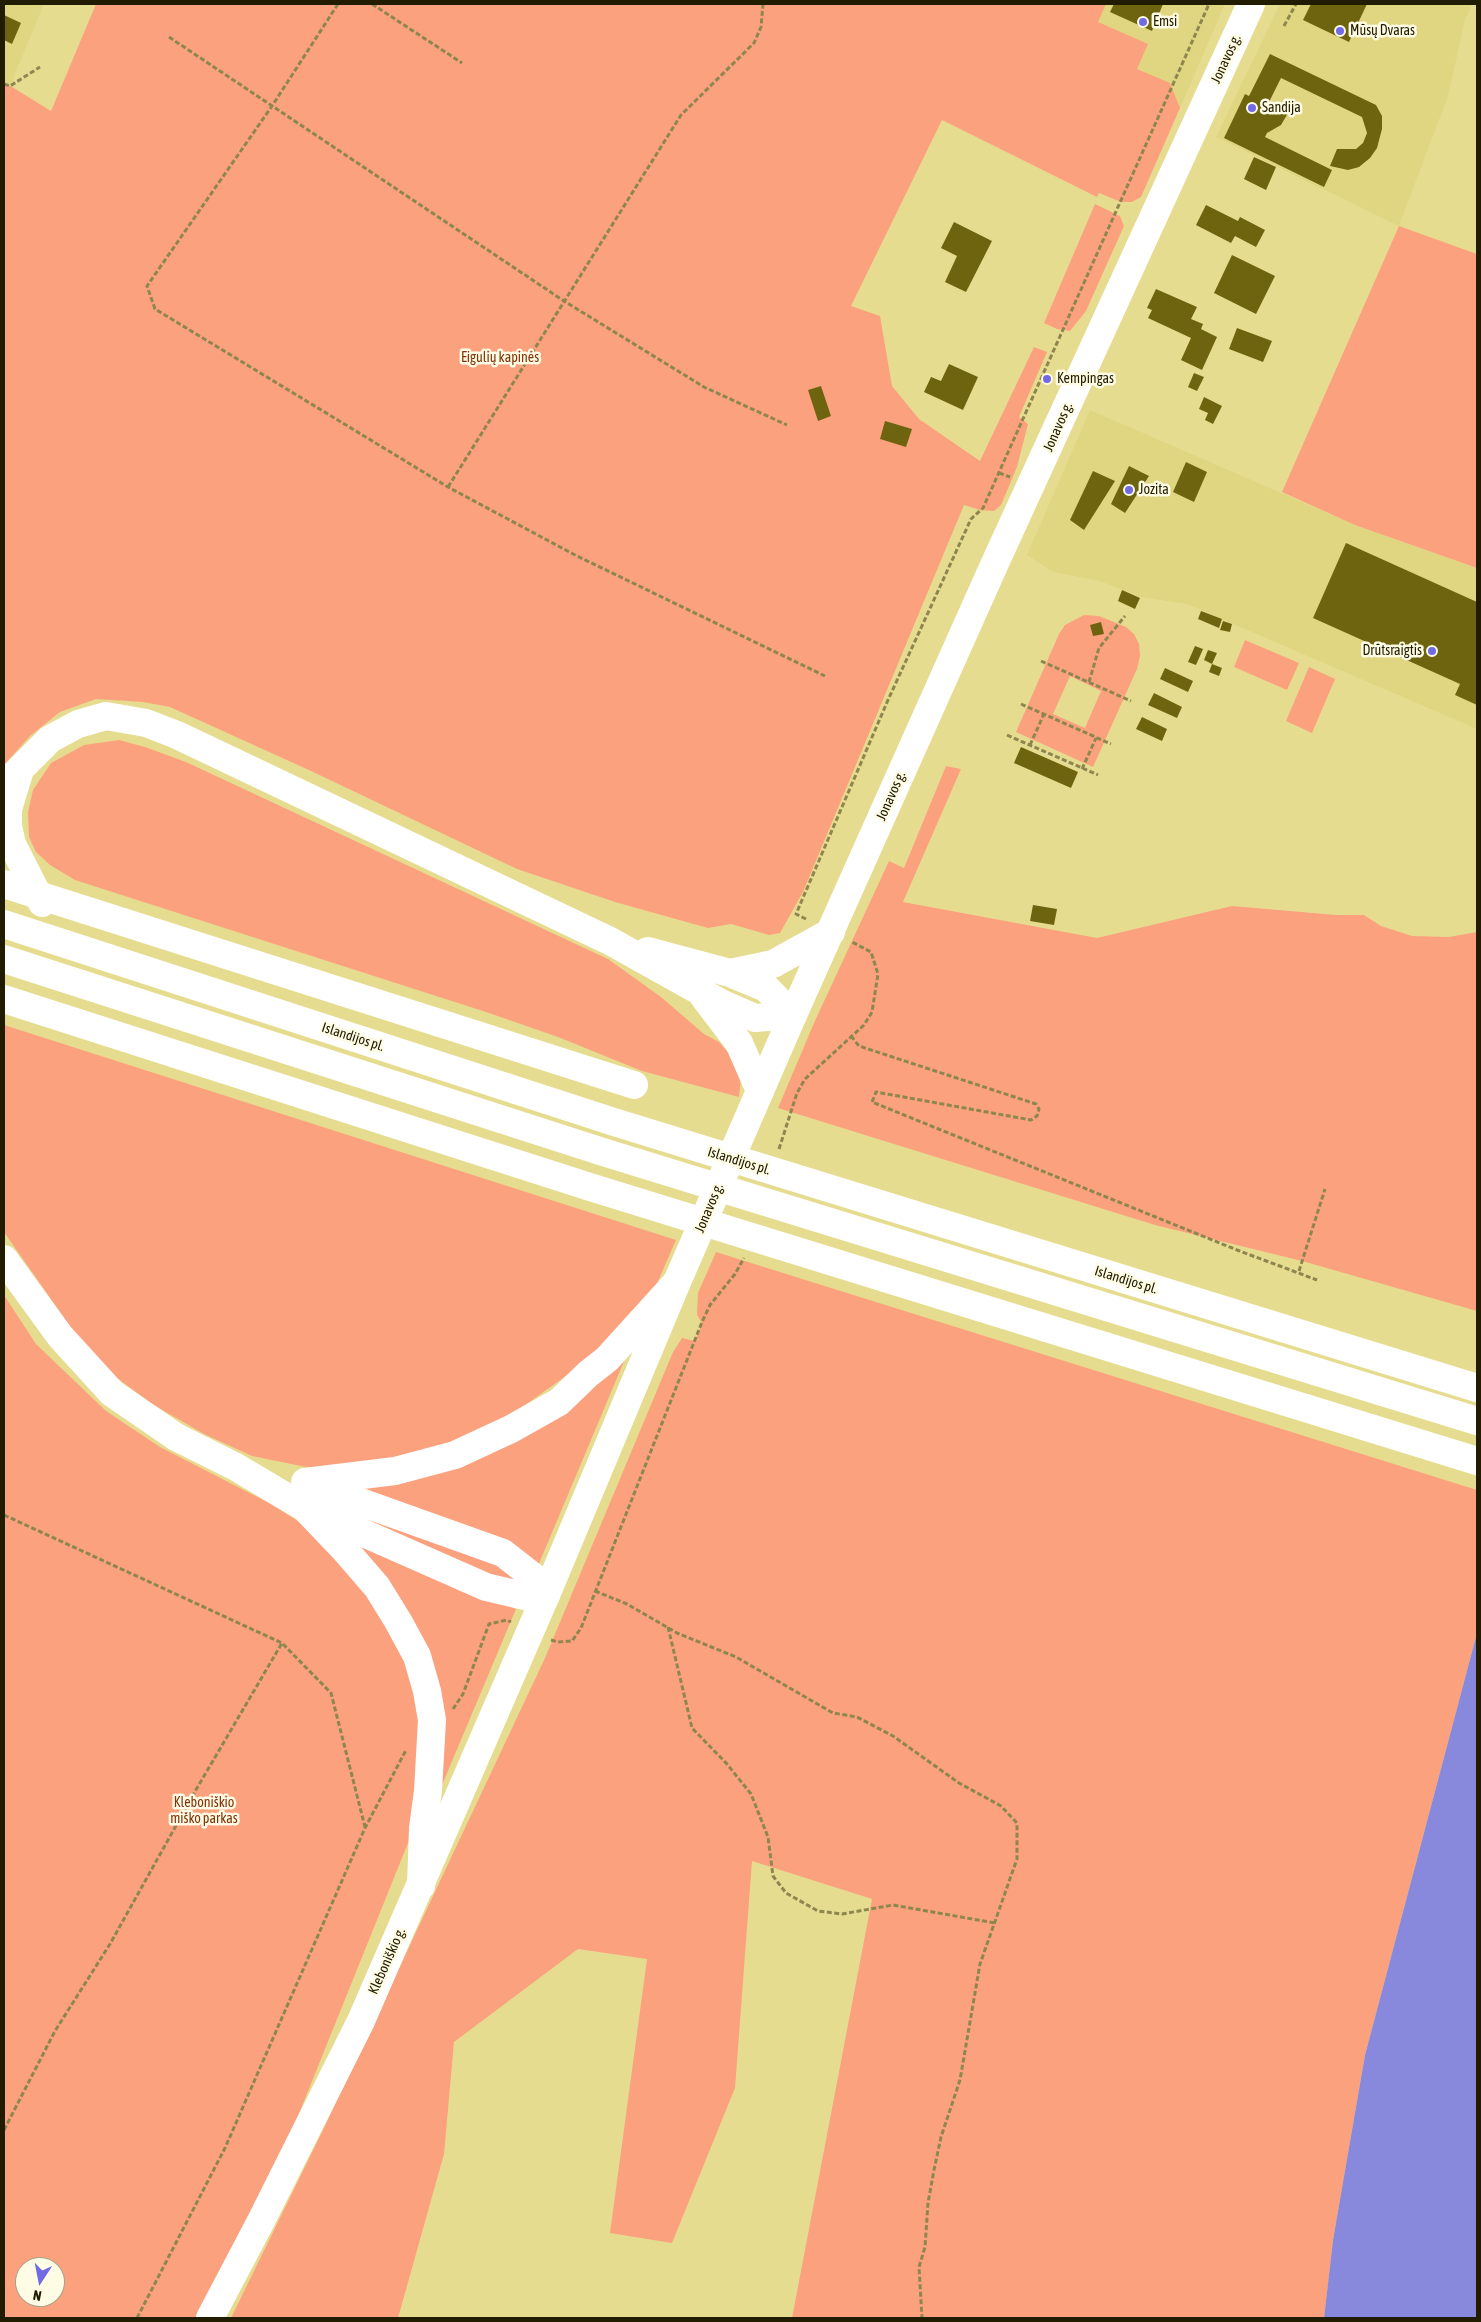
<!DOCTYPE html>
<meta charset="utf-8">
<style>
body{margin:0}
#map{position:relative;width:1481px;height:2322px;overflow:hidden;background:#e6dc90;font-family:"Asap Condensed",sans-serif}
canvas{display:block}
.frame{position:absolute;inset:0;border:5px solid #211c00;pointer-events:none}
.north{position:absolute;left:15px;top:2257px;width:50px;height:50px;box-sizing:border-box;background:#fefce5;border:1px solid #a6a289;border-radius:50%;rotate:191deg;font-size:14px;font-weight:700;line-height:20px;text-align:center;color:#211c00}
.north::after{content:'';display:block;margin:auto;width:18px;height:22px;background:#716ae4;clip-path:polygon(50% 0,100% 100%,50% 72%,0 100%)}
</style>
<div id="map">
<canvas width="1481" height="2322"></canvas>
<div class="frame"></div>
<div class="north">N</div>
</div>
<script>
const g = document.querySelector('canvas').getContext('2d');
g.lineJoin = 'round';
function fill(path, color) { g.fillStyle = color; g.fill(path, 'evenodd'); }
const poly = rows => new Path2D(rows.map(r => 'M' + r).join(''));
function stroke(path, color, width, dash) { g.strokeStyle = color; g.lineWidth = width; g.lineCap = dash ? 'butt' : 'round'; g.setLineDash(dash || []); g.stroke(path); }
function drawText(font, color, halo, rows, align = 'center') {
  g.font = font + ' "Asap Condensed",sans-serif'; g.lineWidth = 5; g.setLineDash([]); g.textBaseline = 'middle'; g.strokeStyle = halo; g.fillStyle = color; for (const [text, x, y, turn = 0] of rows) {
    g.save(); g.translate(x, y); g.rotate((+turn || 0) * Math.PI / 180); g.textAlign = isNaN(turn) ? turn : align; if (halo) g.strokeText(text, 0, 0); g.fillText(text, 0, 0); g.restore();
  }
}
fill(poly([
 [4,4,44,4,10,86,4,82],
 [1106,4,1225,4,1180,108,1170,83,1137,69,1098,21],
 [1280,4,1472,4,1464,24,1448,96,1399,226,1216,137],
 [1090,410,1355,525,1477,568,1477,729,1187,604,1141,597,1100,581,1053,572,1027,555]
]), '#e0d580');
fill(poly([
 [96,4,1106,4,1098,22,1148,44,1137,69,1170,83,1180,108,1141,197,1132,202,1121,202,1099,193,1097,197,942,120,851,306,880,316,892,386,919,419,980,461,1034,347,1047,352,1019,417,1028,424,1017,467,1001,505,994,511,980,510,964,505,803,892,780,933,769,935,731,924,708,928,615,902,517,869,311,771,170,707,143,702,96,699,60,712,30,736,4,765,4,82,51,111],
 [1095,204,1120,216,1124,226,1086,311,1070,331,1057,329,1044,323],
 [1399,226,1477,254,1477,568,1355,525,1282,492],
 [1084,615,1099,616,1126,627,1134,634,1139,644,1140,656,1137,669,1093,767,1016,732,1059,634,1065,625],
 [1070,676,1101,691,1085,728,1053,714],
 [1245,640,1299,663,1287,690,1234,667],
 [1309,667,1335,679,1312,733,1286,721],
 [119,740,145,747,186,762,608,959,661,997,704,1034,719,1042,731,1056,741,1076,739,1097,642,1071,558,1037,486,1012,75,880,50,865,36,852,29,837,28,812,33,790,51,763,84,745],
 [946,766,961,769,903,902,1097,938,1232,906,1336,915,1364,915,1381,926,1412,936,1449,937,1477,932,1477,1311,1302,1261,1155,1225,778,1108,814,1023,889,861,904,868],
 [4,1025,676,1240,649,1302,595,1355,503,1421,454,1446,355,1467,306,1467,252,1456,204,1434,152,1404,105,1369,76,1335,4,1232],
 [716,1252,1477,1490,1477,1633,1365,2055,1333,2240,1324,2318,792,2318,872,1899,752,1861,735,2088,672,2243,610,2233,647,1959,578,1949,454,2042,444,2154,398,2318,231,2318,322,2132,545,1658,673,1352,682,1338,695,1341,702,1323,697,1315,698,1293],
 [4,1295,36,1344,106,1411,160,1447,271,1504,320,1535,360,1576,419,1689,424,1732,410,1838,296,2121,197,2318,4,2318],
 [25,2267,55,2267,55,2297,25,2297],
 [625,1359,538,1566,340,1489,417,1474],
 [364,1514,518,1573,513,1587,362,1520],
 [350,1534,516,1609,437,1797,436,1692]
]), '#fca17e');
fill(poly([
 [1477,1633,1477,2318,1324,2318,1333,2240,1365,2055]
]), '#8889dd');
fill(poly([
 [1114,4,1163,4,1152,31,1110,12],
 [1311,4,1367,4,1349,42,1303,20],
 [4,15,21,23,12,44,4,40],
 [1270,54,1376,105,1382,116,1382,129,1377,148,1370,158,1359,167,1348,170,1330,166,1337,149,1356,149,1363,143,1367,133,1362,117,1281,78,1268,104,1288,113,1281,125,1267,133,1265,137,1332,170,1324,187,1224,138,1245,94,1249,96],
 [1254,157,1276,167,1266,190,1244,179],
 [1206,205,1238,221,1240,217,1265,230,1256,247,1235,236,1231,243,1196,225],
 [954,222,992,241,966,292,945,282,957,256,941,248],
 [1232,255,1275,276,1256,314,1214,293],
 [1156,289,1197,307,1191,319,1203,324,1201,329,1217,337,1202,370,1181,360,1191,338,1148,318,1152,310,1147,308],
 [1237,328,1272,341,1263,362,1229,349],
 [949,364,978,377,963,410,924,392,931,377,941,381],
 [1194,373,1204,377,1197,391,1188,387],
 [821,386,831,416,818,421,808,390],
 [1204,397,1222,406,1213,424,1205,420,1208,413,1199,409],
 [885,421,912,429,906,447,880,439],
 [1186,462,1207,472,1194,502,1173,492],
 [1129,466,1149,476,1125,513,1111,504],
 [1093,471,1115,481,1084,530,1070,520],
 [1346,543,1477,602,1477,705,1455,695,1460,684,1313,618],
 [1122,590,1140,598,1135,609,1118,601],
 [1201,611,1222,619,1219,628,1198,619],
 [1223,621,1232,624,1230,632,1220,630],
 [1101,622,1104,634,1093,636,1090,625],
 [1195,646,1203,649,1196,665,1188,662],
 [1208,650,1217,653,1212,664,1204,660],
 [1212,664,1222,668,1219,676,1209,672],
 [1165,668,1193,681,1188,692,1160,679],
 [1154,693,1182,707,1177,718,1148,705],
 [1142,717,1167,729,1162,741,1136,729],
 [1021,747,1078,772,1071,788,1014,763],
 [1033,905,1057,909,1054,925,1030,921]
]), '#6e6410');
stroke(poly([
 [338,4,272,106,147,286,155,309,448,487,575,555,825,676],
 [372,4,462,63],
 [1284,26,1296,4],
 [169,37,564,301,704,387,787,425],
 [4,84,10,86,40,67],
 [999,473,1010,477],
 [448,487,681,115,754,43,761,27,763,4],
 [1041,661,1131,701],
 [1089,682,1099,648,1125,616],
 [1021,704,1111,744],
 [1007,735,1098,775],
 [1030,745,1044,714],
 [1082,769,1096,738],
 [806,919,796,914,888,700,971,519,983,508,1209,4],
 [851,1036,859,1046,1036,1104,1039,1109,1037,1116,1031,1120,876,1092,872,1102,1237,1250,1317,1280],
 [779,1149,797,1093,805,1079,864,1025,872,1012,878,974,871,952,852,942],
 [1299,1271,1325,1189],
 [4,1515,282,1643,331,1693,365,1827],
 [595,1591,627,1604,677,1633,736,1657,833,1713,857,1717,893,1736,959,1783,1001,1806,1017,1823,1017,1859,980,1964,960,2080,941,2137,934,2170,928,2203,925,2247,919,2267,922,2318],
 [668,1627,692,1728,727,1764,751,1794,768,1837,773,1876,786,1893,818,1911,842,1914,893,1905,995,1923],
 [551,1640,558,1642,572,1641,581,1628,702,1322,710,1305,735,1274,744,1258],
 [453,1709,463,1694,489,1624,507,1620,511,1622],
 [4,2130,55,2031,110,1944,197,1788,282,1643],
 [137,2318,225,2148,365,1828,406,1750]
]), '#8e864f', 3, [5, 2.5]);
stroke(poly([
 [210,2318,261,2221,361,2021,546,1595]
]), '#fff', 28);
stroke(poly([
 [546,1595,677,1282,793,1015,995,563,1251,4]
]), '#fff', 28);
stroke(poly([
 [20,770,8,809,8,826,12,844,42,903],
 [4,785,50,739,78,724,106,716,146,723,177,735,610,941,721,1003,755,1018,793,1015],
 [4,884,634,1085],
 [4,924,614,1122,1477,1388],
 [648,951,730,973,766,988,793,1015],
 [4,959,603,1152,1477,1421],
 [730,973,773,964,831,932],
 [704,997,739,1043,760,1091],
 [4,999,590,1187,1477,1461],
 [4,1259,60,1336,112,1393,176,1437,236,1467,305,1508,345,1550,377,1587,398,1621,417,1656,427,1691,432,1720,428,1791,423,1828,421,1886],
 [305,1482,395,1471,455,1455,511,1429,559,1402,588,1374,607,1359,677,1282],
 [310,1484,503,1553,535,1578,546,1595],
 [318,1513,486,1587,524,1596,546,1595]
]), '#fff', 28);
for (const [x, y, r, color] of [
 [1143,22,5,"#716ae4"],
 [1340,31,5,"#716ae4"],
 [1252,108,5,"#716ae4"],
 [1047,379,5,"#716ae4"],
 [1129,490,5,"#716ae4"],
 [1432,651,5,"#716ae4"]
]) { const dot = new Path2D(); dot.arc(x, y, r, 0, 2 * Math.PI); g.fillStyle = color; g.fill(dot); stroke(dot, '#fefce5', 2); }
drawText('14px', '#211c00', '#fefce5', [
 ["Emsi",1153,22],
 ["Mūsų Dvaras",1350,31],
 ["Sandija",1262,108],
 ["Kempingas",1057,379],
 ["Jozita",1139,490],
 ["Drūtsraigtis",1422,651,"right"]
], 'left');
drawText('14px', '#211c00', '#fefce5', [
 ["Jonavos g.",1226,59,-65],
 ["Jonavos g.",1058,427,-66],
 ["Jonavos g.",891,796,-66],
 ["Islandijos pl.",353,1037,18],
 ["Islandijos pl.",739,1161,17],
 ["Jonavos g.",709,1208,-67],
 ["Islandijos pl.",1126,1280,17],
 ["Kleboniškio g.",387,1961,-66]
]);
drawText('14px', '#83320a', '#fefce5', [
 ["Eigulių kapinės",500,358],
 ["Kleboniškio",204,1803],
 ["miško parkas",204,1819]
]);
</script>
